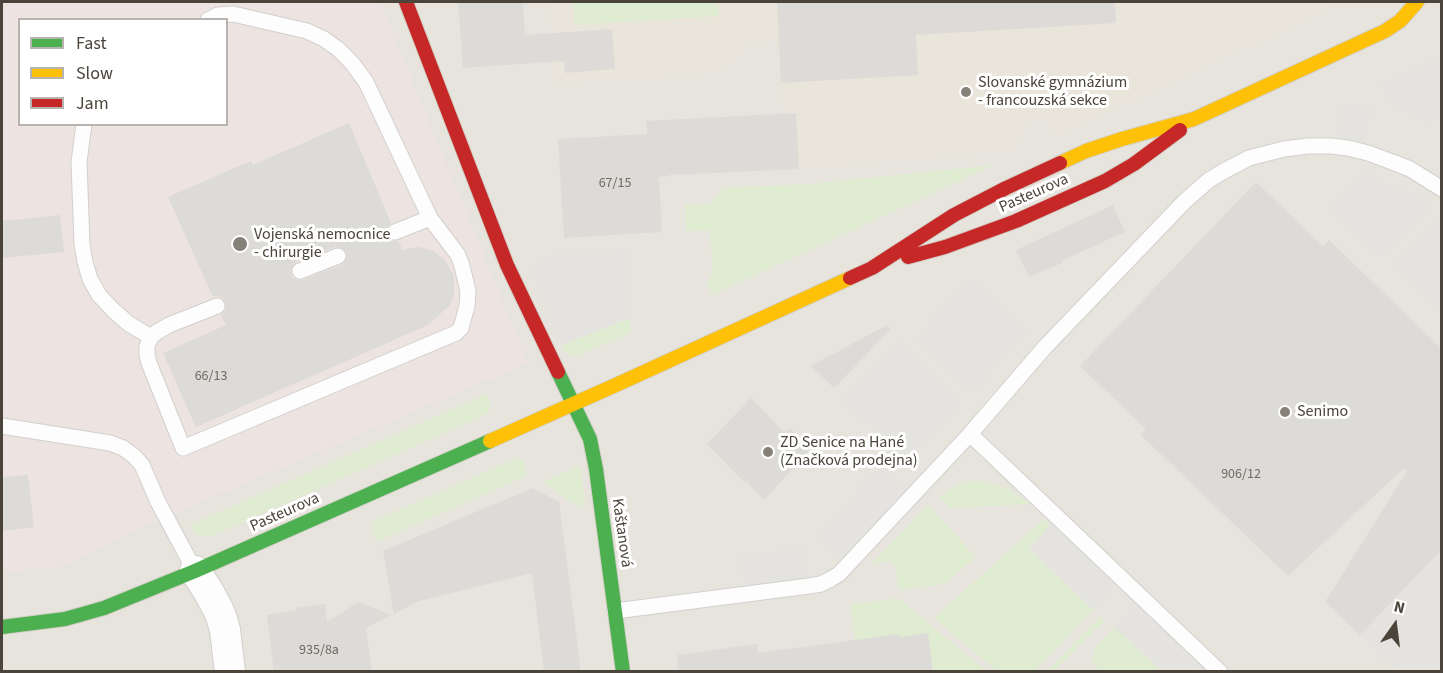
<!DOCTYPE html>
<meta charset="utf-8">
<style>
body{margin:0}
#map{position:relative;width:1443px;height:673px;overflow:hidden;background:#f3f2ef;font-family:"Source Sans 3",sans-serif}
canvas{display:block}
.frame{position:absolute;inset:0;border:3px solid #4a443a;pointer-events:none}
.legend{position:absolute;left:18px;top:18px;width:210px;height:108px;box-sizing:border-box;background:#fff;border:2px solid #b7b4b0;margin:0;padding:8px 10px;list-style:none;font-size:18px;color:#4a443a}
.legend li{display:flex;align-items:center;gap:12px;height:30px}
.legend b{width:30px;border:2px solid #b7b4b0}
.north{position:absolute;left:1365px;top:595px;width:60px;height:60px;-webkit-text-stroke:4px #fff;paint-order:stroke;rotate:14deg;font-size:16px;font-weight:700;line-height:24px;text-align:center;color:#4a443a}
.north::after{content:'';display:block;margin:auto;width:21px;height:27px;background:#4a443a;clip-path:polygon(50% 0,100% 100%,50% 72%,0 100%)}
</style>
<div id="map">
<canvas width="1443" height="673"></canvas>
<div class="frame"></div>
<ul class="legend">
<li><b style="height:8px;background:#4caf50"></b>Fast</li>
<li><b style="height:8px;background:#ffc107"></b>Slow</li>
<li><b style="height:8px;background:#c62828"></b>Jam</li>
</ul>
<div class="north">N</div>
</div>
<script>
const g = document.querySelector('canvas').getContext('2d');
g.lineJoin = 'round';
function fill(path, color) { g.fillStyle = color; g.fill(path, 'evenodd'); }
const poly = rows => new Path2D(rows.map(r => 'M' + r).join(''));
function stroke(path, color, width, dash) { g.strokeStyle = color; g.lineWidth = width; g.lineCap = dash ? 'butt' : 'round'; g.setLineDash(dash || []); g.stroke(path); }
function drawText(font, color, halo, rows, align = 'center') {
  g.font = font + ' "Source Sans 3",sans-serif'; g.lineWidth = 6; g.setLineDash([]); g.textBaseline = 'middle'; g.strokeStyle = halo; g.fillStyle = color; for (const [text, x, y, turn = 0] of rows) {
    g.save(); g.translate(x, y); g.rotate((+turn || 0) * Math.PI / 180); g.textAlign = isNaN(turn) ? turn : align; if (halo) g.strokeText(text, 0, 0); g.fillText(text, 0, 0); g.restore();
  }
}
fill(poly([
 [2,2,1441,2,1441,671,2,671],
 [20,20,226,20,226,124,20,124]
]), '#e7e4dd');
fill(poly([
 [549,2,1328,2,1329,9,1062,134,1052,131,1050,119,1023,122,1024,133,1014,150,799,169,796,113,784,113,783,102,781,102,779,41,749,42,736,59,718,71,706,73,695,75,554,83]
]), '#e9e5db');
fill(poly([
 [2,2,380,2,528,363,166,517,62,566,2,572],
 [20,20,226,20,226,124,20,124]
]), '#ede3e0');
fill(poly([
 [574,2,718,2,719,16,575,25],
 [994,165,712,295,707,283,713,273,710,230,686,231,685,205,711,204,723,188,809,184],
 [630,318,631,333,574,357,565,352,562,345],
 [487,394,490,404,490,408,489,412,483,416,209,537,199,535,191,529,190,525],
 [519,457,524,462,526,476,376,542,372,527,374,521],
 [580,465,586,508,571,502,543,482],
 [971,481,982,481,1004,487,1032,504,950,508,939,497,952,488,963,483],
 [928,505,976,557,945,584,899,590,894,561,872,564],
 [1044,519,1050,525,1029,549,1093,610,1034,672,997,671,934,618],
 [898,598,986,671,933,671,928,634,902,637,855,640,850,605],
 [1100,617,1104,621,1054,671,1047,671],
 [1114,627,1162,671,1100,671,1092,661,1096,646]
]), '#e0ecd1');
fill(poly([
 [1441,58,1441,114,1430,122,1417,119,1392,104,1381,83],
 [1343,103,1370,109,1363,152,1335,146],
 [1367,169,1383,184,1414,193,1429,208,1382,257,1330,206],
 [1439,217,1442,220,1441,313,1393,266],
 [625,250,630,318,562,345,530,266,561,253],
 [971,280,1027,332,972,391,916,339],
 [898,342,961,401,907,459,844,399],
 [881,468,912,496,847,565,816,536],
 [1057,517,1122,578,1093,610,1029,549],
 [803,548,809,586,746,595,741,557],
 [1441,549,1441,671,1400,671,1380,655,1360,635],
 [1143,598,1220,671,1162,671,1114,627]
]), '#e5e3e0');
fill(poly([
 [458,2,523,2,525,35,612,29,615,69,565,73,564,61,463,68],
 [777,2,1115,2,1116,23,916,35,918,75,781,83],
 [796,113,799,169,669,175,669,176,659,177,662,232,564,238,558,139,647,134,646,121],
 [349,123,391,223,386,230,386,236,393,241,399,241,402,250,418,247,433,251,445,260,454,276,454,295,450,305,428,325,196,427,163,353,226,325,221,315,225,312,226,303,223,298,218,296,213,297,168,197,251,161,253,165],
 [334,247,340,247,347,252,347,258,342,265,303,280,294,279,291,275,291,269,296,262],
 [1256,182,1323,246,1329,240,1442,349,1442,549,1360,635,1325,602,1407,471,1404,468,1288,576,1141,435,1146,429,1080,366],
 [1113,205,1125,232,1061,261,1062,263,1029,277,1016,250],
 [60,215,64,252,2,258,2,221],
 [887,325,890,330,834,388,811,366],
 [751,398,785,433,790,428,811,449,764,500,746,481,745,483,707,444],
 [28,475,34,527,2,531,2,477],
 [533,488,559,502,581,672,544,672,532,573,419,601,394,614,383,551],
 [358,602,392,615,366,628,372,672,274,672,267,615,296,610,297,607,325,604,327,622],
 [928,633,933,672,678,672,677,655,757,644,758,653,899,634,900,637]
]), '#dddbd7');
const lane = poly([
 [208,20,218,15,233,14,307,31,324,39,338,49,352,63,366,82,430,218,458,255,462,266,468,291,467,306,461,328,456,333,183,448,149,363,147,355,147,346,151,337,157,332,169,325,217,306],
 [84,124,79,162,82,244,85,262,90,279,99,295,113,310,129,324,151,337],
 [395,232,430,218],
 [300,271,338,256],
 [2,426,110,443,123,448,134,456,142,465,158,502,195,571],
 [970,434,1220,672],
 [615,611,809,586,821,584,831,579,839,574,970,434,1045,347,1185,201,1209,180,1224,171,1249,158,1284,149,1308,146,1331,146,1348,148,1368,153,1395,163,1410,169,1442,189]
]);
const street = poly([
 [195,571,207,589,218,609,222,619,225,630,230,672]
]);
const fast = poly([
 [558,372,590,439,596,469,623,672],
 [2,627,65,619,104,608,195,571,490,441]
]);
const slow = poly([
 [1060,163,1086,151,1122,139,1194,119,1385,31,1400,21,1417,2],
 [490,441,618,384,850,278]
]);
const jam = poly([
 [406,2,507,265,558,372],
 [908,257,945,247,1016,221,1105,181,1134,164,1180,130],
 [850,278,872,268,954,215,1006,188,1060,163]
]);
stroke(lane, '#d1d0cc', 17);
stroke(street, '#d1d0cc', 32);
stroke(fast, '#d2cfc6', 16);
stroke(slow, '#d2cfc6', 16);
stroke(jam, '#d2cfc6', 16);
stroke(lane, '#fdfdfd', 15);
stroke(street, '#fdfdfd', 30);
stroke(fast, '#4caf50', 14);
stroke(slow, '#ffc107', 14);
stroke(jam, '#c62828', 14);
for (const [x, y, r, color] of [
 [966,92,6,"#858179"],
 [240,244,8,"#858179"],
 [1285,412,6,"#858179"],
 [768,452,6,"#858179"]
]) { const dot = new Path2D(); dot.arc(x, y, r, 0, 2 * Math.PI); g.fillStyle = color; g.fill(dot); stroke(dot, '#fff', 2); }
drawText('14px', '#706a62', null, [
 ["67/15",615,184],
 ["66/13",211,377],
 ["906/12",1241,475],
 ["935/8a",319,651]
]);
drawText('16px', '#4a443a', '#fff', [
 ["Slovanské gymnázium",978,83],
 ["- francouzská sekce",978,101],
 ["Vojenská nemocnice",254,235],
 ["- chirurgie",254,253],
 ["Senimo",1297,412],
 ["ZD Senice na Hané",780,443],
 ["(Značková prodejna)",780,461]
], 'left');
drawText('16px', '#4a443a', '#fff', [
 ["Pasteurova",1034,194,-24],
 ["Pasteurova",285,513,-24],
 ["Kaštanová",621,533,82]
]);
</script>
